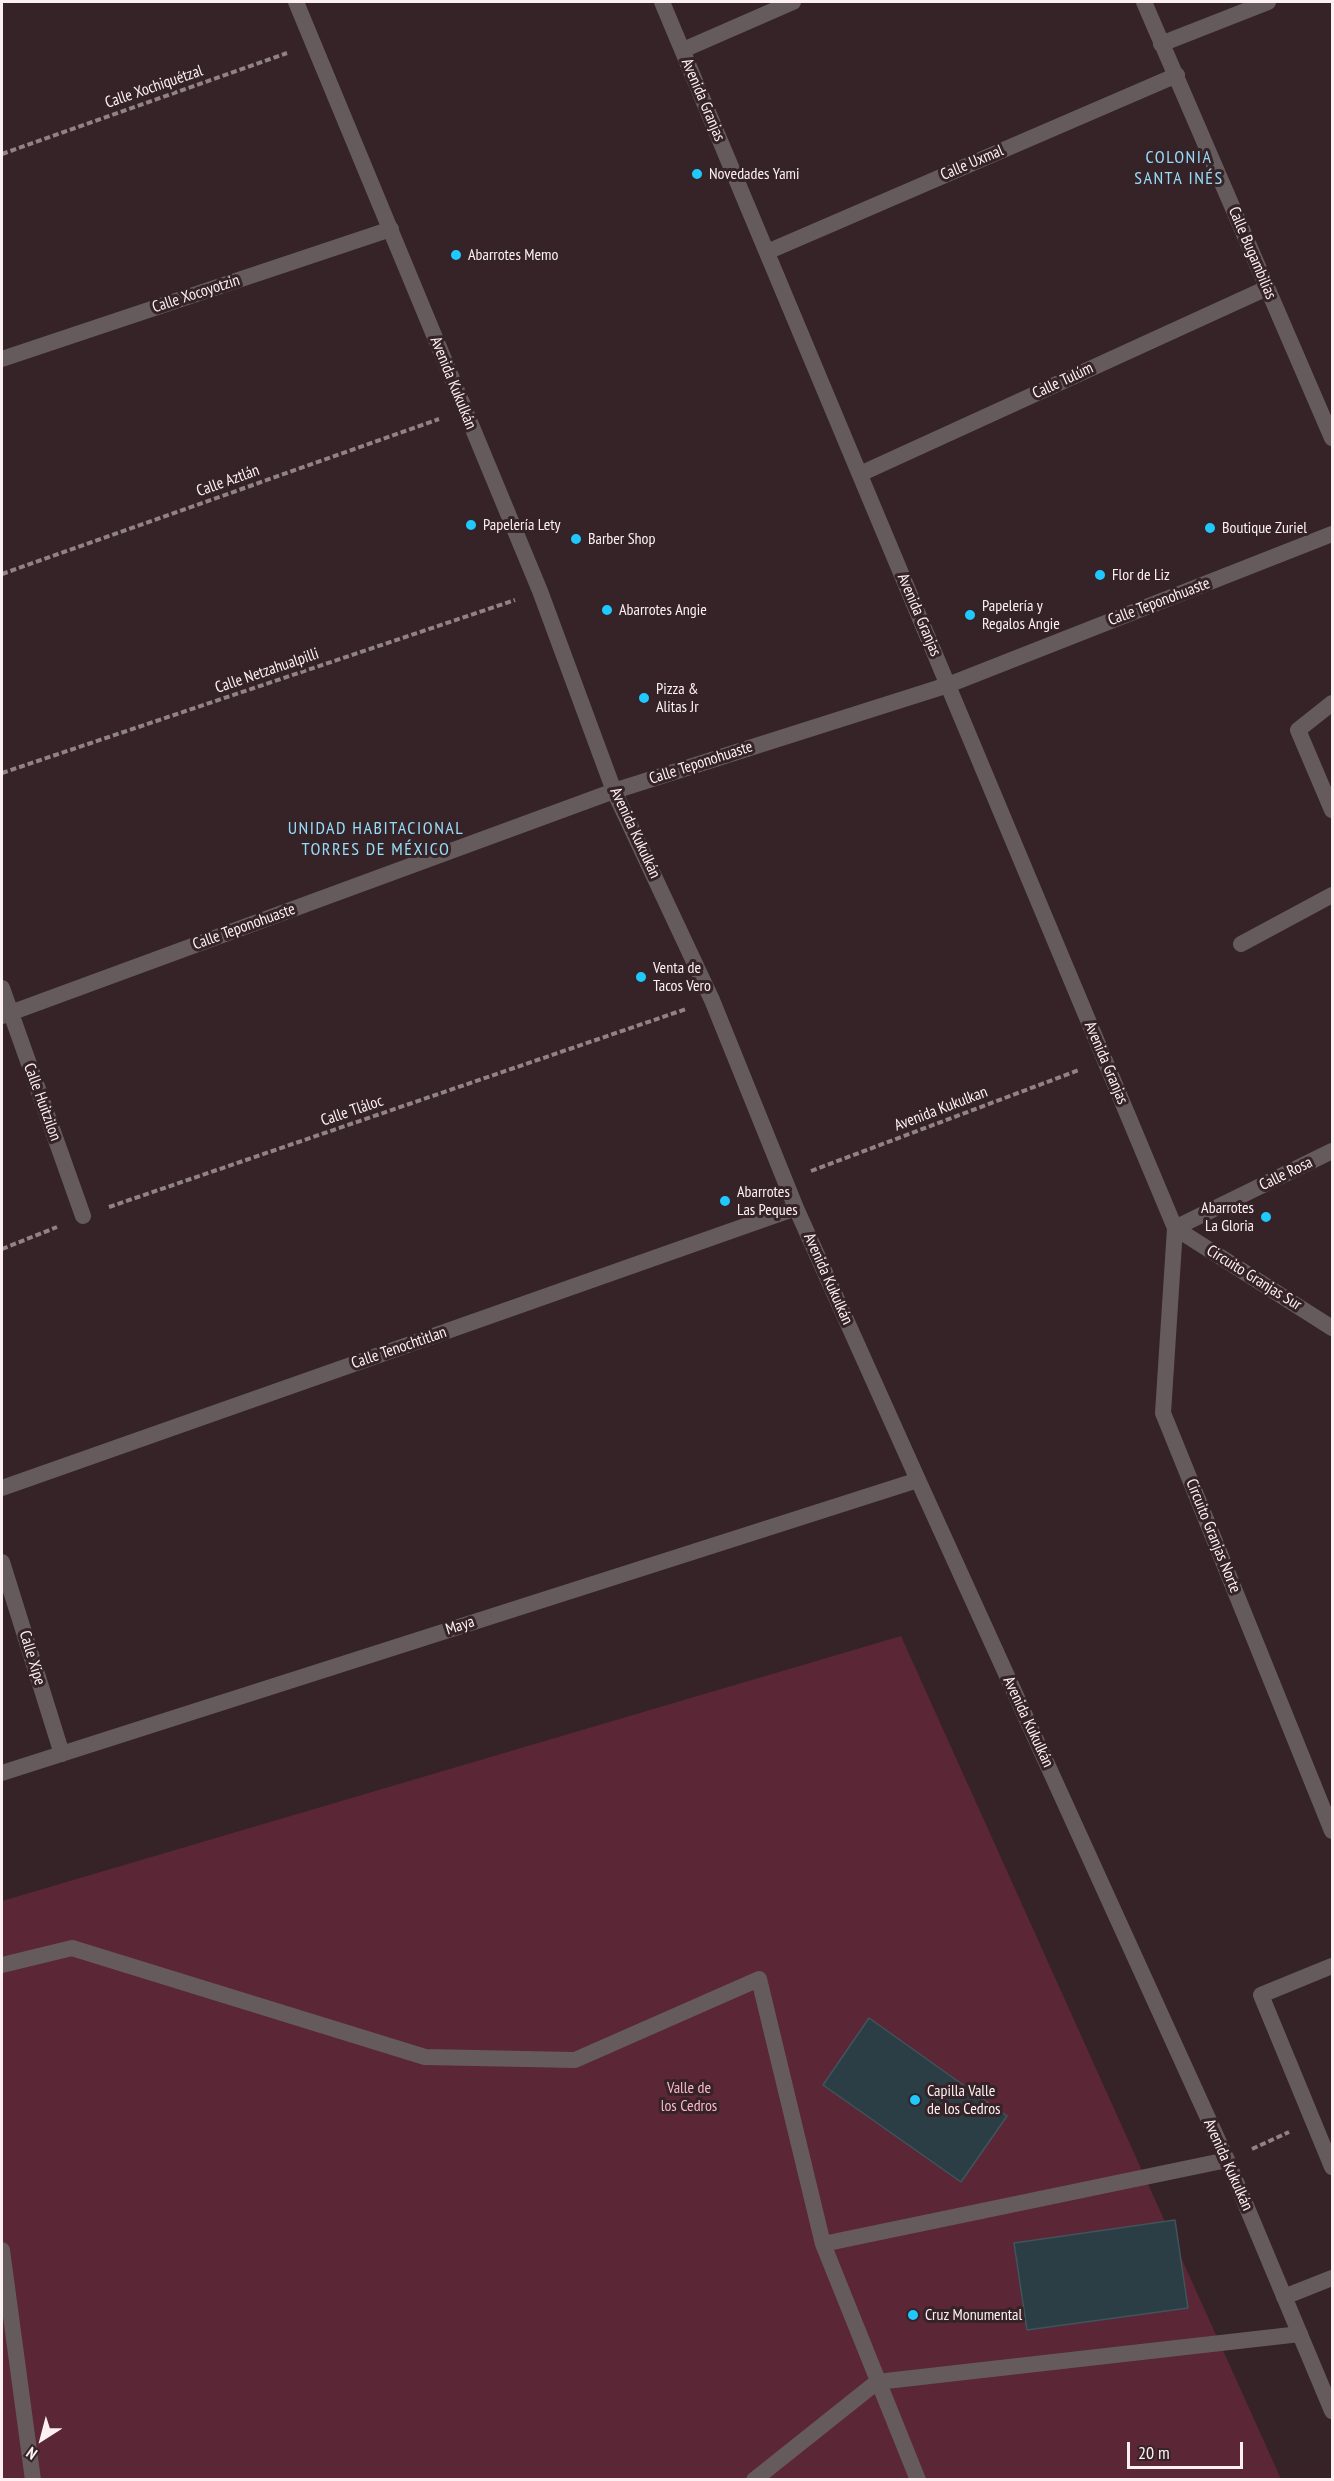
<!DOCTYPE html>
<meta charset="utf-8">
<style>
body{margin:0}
#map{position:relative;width:1334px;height:2481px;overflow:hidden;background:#352327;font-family:"PT Sans Narrow",sans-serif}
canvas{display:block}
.frame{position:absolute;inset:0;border:3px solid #fcf0f2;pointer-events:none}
.north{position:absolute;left:12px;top:2409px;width:60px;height:60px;-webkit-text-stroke:4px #352327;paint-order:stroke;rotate:216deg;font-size:16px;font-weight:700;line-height:24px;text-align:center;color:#fcf0f2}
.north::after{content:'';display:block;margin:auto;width:21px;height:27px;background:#fcf0f2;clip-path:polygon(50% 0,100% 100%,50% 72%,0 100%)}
.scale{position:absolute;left:1127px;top:2442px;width:116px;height:27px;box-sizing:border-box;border:3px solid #fcf0f2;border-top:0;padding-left:8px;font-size:18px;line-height:21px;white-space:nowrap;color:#fcf0f2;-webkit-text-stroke:4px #352327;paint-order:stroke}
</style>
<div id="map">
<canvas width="1334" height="2481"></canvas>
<div class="frame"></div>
<div class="north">N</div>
<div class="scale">20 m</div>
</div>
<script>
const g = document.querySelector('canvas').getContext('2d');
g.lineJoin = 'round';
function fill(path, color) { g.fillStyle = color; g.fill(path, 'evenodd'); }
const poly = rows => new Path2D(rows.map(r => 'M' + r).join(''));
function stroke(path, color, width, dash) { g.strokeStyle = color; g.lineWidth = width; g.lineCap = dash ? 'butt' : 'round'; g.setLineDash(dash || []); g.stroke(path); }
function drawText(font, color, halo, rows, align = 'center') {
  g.font = font + ' "PT Sans Narrow",sans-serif'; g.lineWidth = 6; g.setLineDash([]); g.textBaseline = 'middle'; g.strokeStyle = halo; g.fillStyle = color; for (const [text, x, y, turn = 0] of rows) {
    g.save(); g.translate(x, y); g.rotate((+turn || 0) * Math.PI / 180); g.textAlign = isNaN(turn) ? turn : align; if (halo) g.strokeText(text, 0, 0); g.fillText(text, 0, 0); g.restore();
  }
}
fill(poly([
 [901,1636,1281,2479,2,2480,2,1901]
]), '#5b2635');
const building = poly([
 [869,2018,1007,2116,961,2182,823,2085,869,2018],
 [1175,2220,1188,2308,1027,2330,1014,2243,1175,2220]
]);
fill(building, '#2b3e46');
stroke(building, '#40545c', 1.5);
stroke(poly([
 [2,154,287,53],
 [2,574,439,419],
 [2,773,515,600],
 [811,1171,1079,1070],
 [109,1207,686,1009],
 [2,1249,57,1227],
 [1252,2149,1289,2132]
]), '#918285', 4, [6, 3]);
stroke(poly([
 [2,1965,72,1948,425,2057,575,2060,759,1979,823,2244,1227,2160],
 [1332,1966,1261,1995,1332,2167],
 [823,2244,918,2480],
 [2,2250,33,2480],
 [754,2480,877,2382,1300,2334]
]), '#655b5d', 16);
stroke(poly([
 [296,2,540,591,614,791,712,1000,796,1208,918,1480,1227,2160,1332,2411],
 [662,2,1175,1228,1163,1413,1332,1831],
 [1144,2,1332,438],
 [1161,44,1268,2],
 [683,50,793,2],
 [767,252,1177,75],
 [2,359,391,229],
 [860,474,1267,288],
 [1332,703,1298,730,1332,810],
 [1241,944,1332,895],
 [2,988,83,1216],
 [2,1016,614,791,948,685,1332,534],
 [1175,1228,1332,1328],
 [1175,1228,1332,1151],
 [2,1488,796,1208],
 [2,1562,62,1754],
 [2,1773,918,1480],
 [1284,2297,1332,2278]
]), '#655b5d', 16);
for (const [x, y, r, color] of [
 [697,174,6,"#1fc9fd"],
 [456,255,6,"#1fc9fd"],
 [471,525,6,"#1fc9fd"],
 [1210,528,6,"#1fc9fd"],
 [576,539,6,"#1fc9fd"],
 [1100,575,6,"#1fc9fd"],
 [607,610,6,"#1fc9fd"],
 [970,615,6,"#1fc9fd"],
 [644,698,6,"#1fc9fd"],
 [641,977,6,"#1fc9fd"],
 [725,1201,6,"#1fc9fd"],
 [1266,1217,6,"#1fc9fd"],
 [915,2100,6,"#1fc9fd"],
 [913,2315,6,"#1fc9fd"]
]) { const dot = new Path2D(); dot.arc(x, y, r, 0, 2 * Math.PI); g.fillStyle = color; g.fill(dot); stroke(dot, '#352327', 2); }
drawText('16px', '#fcf0f2', '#352327', [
 ["Calle Xochiquétzal",154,87,-19],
 ["Avenida Granjas",703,100,67],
 ["Calle Uxmal",972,163,-23],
 ["Calle Bugambilias",1252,253,67],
 ["Calle Xocoyotzin",196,294,-18],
 ["Calle Tulúm",1063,381,-25],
 ["Avenida Kukulkán",453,383,68],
 ["Calle Aztlán",228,481,-20],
 ["Calle Teponohuaste",1159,602,-21],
 ["Avenida Granjas",919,615,67],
 ["Calle Netzahualpilli",267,671,-19],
 ["Calle Teponohuaste",701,763,-18],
 ["Avenida Kukulkán",635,833,65],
 ["Calle Teponohuaste",244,927,-20],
 ["Avenida Granjas",1106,1063,67],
 ["Calle Huitzilon",42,1102,70],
 ["Avenida Kukulkan",941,1109,-21],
 ["Calle Tláloc",352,1111,-19],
 ["Calle Rosa",1286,1174,-26],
 ["Circuito Granjas Sur",1254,1278,32],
 ["Avenida Kukulkán",828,1279,66],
 ["Calle Tenochtitlan",399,1348,-19],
 ["Circuito Granjas Norte",1213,1536,68],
 ["Maya",460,1626,-18],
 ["Calle Xipe",32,1658,73],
 ["Avenida Kukulkán",1028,1722,65],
 ["Avenida Kukulkán",1228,2165,66]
]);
drawText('16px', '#fcf0f2', '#352327', [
 ["Novedades Yami",709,174],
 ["Abarrotes Memo",468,255],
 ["Papelería Lety",483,525],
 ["Boutique Zuriel",1222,528],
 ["Barber Shop",588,539],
 ["Flor de Liz",1112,575],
 ["Papelería y",982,606],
 ["Regalos Angie",982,624],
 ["Abarrotes Angie",619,610],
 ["Pizza &",656,689],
 ["Alitas Jr",656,707],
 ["Venta de",653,968],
 ["Tacos Vero",653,986],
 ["Abarrotes",737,1192],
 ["Las Peques",737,1210],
 ["Abarrotes",1254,1208,"right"],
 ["La Gloria",1254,1226,"right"],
 ["Capilla Valle",927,2091],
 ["de los Cedros",927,2109],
 ["Cruz Monumental",925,2315]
], 'left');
drawText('16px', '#fbb7c7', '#352327', [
 ["Valle de",689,2088],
 ["los Cedros",689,2106]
]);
g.letterSpacing = '1.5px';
drawText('18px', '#97dcf9', '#352327', [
 ["COLONIA",1179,158],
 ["SANTA INÉS",1179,179],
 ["UNIDAD HABITACIONAL",376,829],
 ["TORRES DE MÉXICO",376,850]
]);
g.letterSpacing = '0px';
</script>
